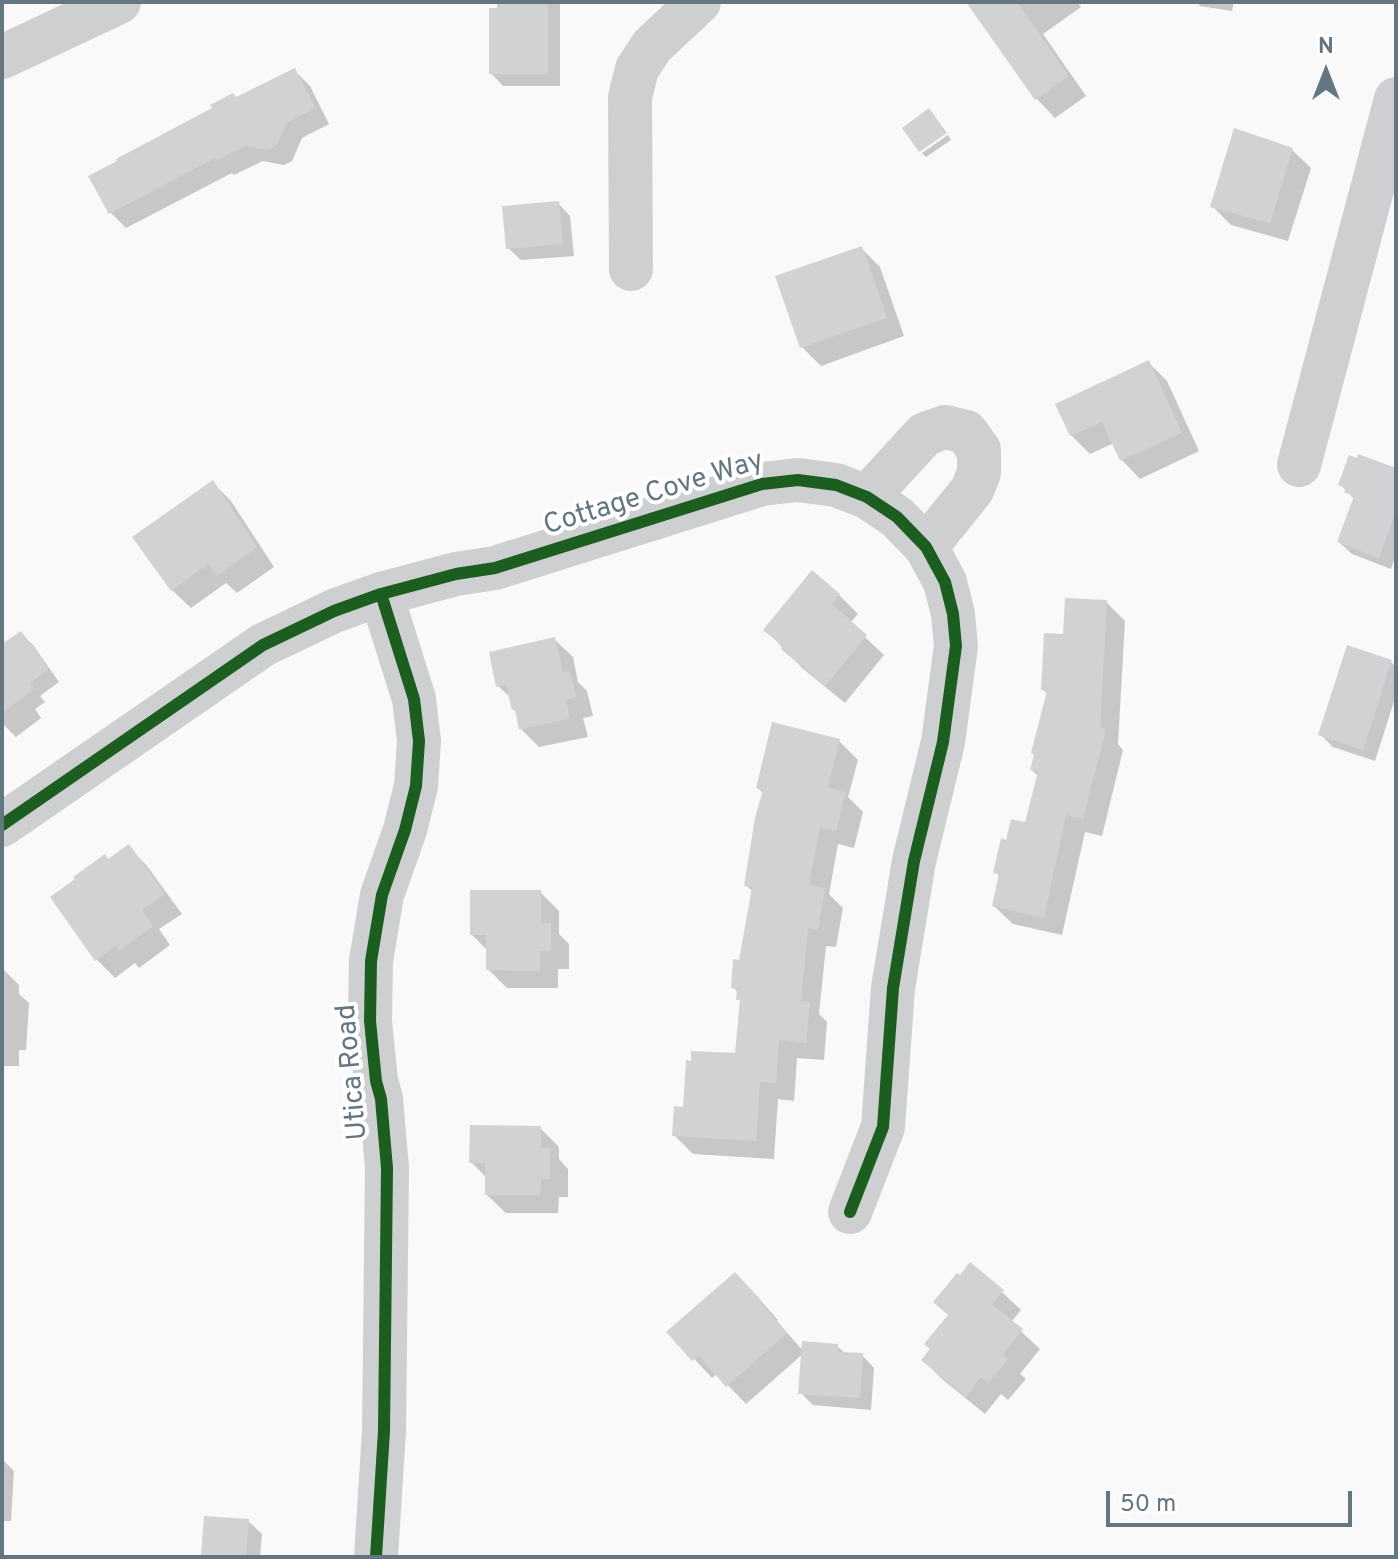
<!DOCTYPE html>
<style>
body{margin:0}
#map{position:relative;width:1398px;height:1559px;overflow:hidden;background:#f9f9f9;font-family:Overpass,sans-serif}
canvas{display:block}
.frame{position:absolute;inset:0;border:4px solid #657683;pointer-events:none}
.north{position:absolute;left:1286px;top:32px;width:80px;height:80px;-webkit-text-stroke:6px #fff;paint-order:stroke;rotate:0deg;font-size:22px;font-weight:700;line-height:32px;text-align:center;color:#657683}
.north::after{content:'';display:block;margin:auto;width:28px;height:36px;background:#657683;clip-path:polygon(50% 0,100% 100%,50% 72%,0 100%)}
.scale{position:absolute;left:1106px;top:1491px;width:246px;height:36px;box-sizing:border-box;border:4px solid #657683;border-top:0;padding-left:10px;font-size:24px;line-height:28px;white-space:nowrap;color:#657683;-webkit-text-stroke:6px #fff;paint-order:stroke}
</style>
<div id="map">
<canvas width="1398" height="1559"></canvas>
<div class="frame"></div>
<div class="north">N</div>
<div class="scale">50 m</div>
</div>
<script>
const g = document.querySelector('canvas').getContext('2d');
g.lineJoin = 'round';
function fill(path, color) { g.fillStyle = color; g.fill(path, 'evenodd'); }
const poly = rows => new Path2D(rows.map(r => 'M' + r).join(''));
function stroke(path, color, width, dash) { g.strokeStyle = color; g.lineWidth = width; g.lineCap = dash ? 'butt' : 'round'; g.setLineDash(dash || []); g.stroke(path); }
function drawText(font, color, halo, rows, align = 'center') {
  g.font = font + ' Overpass,sans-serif'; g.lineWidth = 8; g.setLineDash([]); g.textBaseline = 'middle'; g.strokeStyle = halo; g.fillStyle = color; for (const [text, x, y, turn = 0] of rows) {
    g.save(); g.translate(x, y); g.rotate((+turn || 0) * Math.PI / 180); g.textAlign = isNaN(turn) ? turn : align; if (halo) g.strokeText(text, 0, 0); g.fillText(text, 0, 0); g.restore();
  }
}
fill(poly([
 [506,2,560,2,560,86,503,86,491,73],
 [973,2,1077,2,1081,7,1043,34,1086,96,1055,118,1037,99,970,4],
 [1196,2,1234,2,1232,11,1200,6],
 [294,70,310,86,329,124,302,138,292,161,284,165,263,161,234,175,232,173,126,228,110,212,237,99],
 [948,135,951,140,926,157,922,153],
 [1292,150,1311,168,1288,241,1231,225,1212,206],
 [558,203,570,216,574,256,521,260,508,248],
 [862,249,880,267,904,336,821,366,802,347],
 [1149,363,1167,381,1199,451,1140,479,1122,460,1114,443,1090,454,1071,435],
 [1396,470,1396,554,1391,569,1352,554,1339,542,1355,500,1340,484],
 [212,482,231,501,274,567,237,593,226,583,191,608,172,590],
 [812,573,839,595,858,614,850,623,884,655,845,703,802,668,766,630],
 [1106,602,1125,621,1118,744,1123,750,1102,836,1085,832,1062,935,1013,924,994,906,1000,877,996,872,1008,842,1027,825,1039,777,1032,770,1048,694,1043,690,1065,637],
 [20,633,33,645,59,682,40,696,45,702,35,709,41,718,16,737,2,723,2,647],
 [554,639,573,657,578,682,587,691,593,716,583,718,588,737,539,747,521,729,517,713,513,709,511,698,498,686],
 [1390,661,1396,667,1396,695,1375,761,1333,747,1321,735],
 [839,741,858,760,848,797,863,812,854,848,838,844,829,894,843,908,836,947,826,946,819,1014,827,1022,824,1060,797,1058,794,1101,778,1099,774,1159,693,1154,674,1135,685,1109,737,1055,742,1003,738,999,739,993,733,987,741,962,753,892,746,885,764,794,758,788],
 [129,847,147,866,182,914,159,929,170,945,139,968,135,963,115,978,96,959,109,861],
 [540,892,559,911,559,934,569,944,569,969,558,969,558,988,507,988,488,969,488,951,472,935],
 [2,968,19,985,19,994,29,1003,26,1050,19,1050,19,1066,2,1066],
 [540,1128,559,1147,559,1159,568,1169,568,1197,559,1197,558,1213,506,1213,487,1195,487,1178,471,1162],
 [1002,1292,1021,1310,1011,1322,1040,1349,1020,1374,1026,1379,1008,1400,1001,1394,985,1414,942,1379,923,1360],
 [754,1293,778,1320,777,1321,804,1352,837,1346,846,1354,862,1355,874,1368,871,1410,813,1405,801,1393,804,1353,746,1404,717,1374,712,1378,669,1332],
 [2,1459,14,1471,11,1521,2,1521],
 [206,1518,248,1521,262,1534,260,1557,204,1557]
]), '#0003');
fill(poly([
 [504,2,548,2,548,74,489,74,489,8,497,8,497,4,504,4],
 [966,2,1017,2,1069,76,1035,100],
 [295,68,315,108,287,122,277,145,267,150,246,146,217,160,215,158,109,214,88,176,117,161,116,159,212,108,210,105,233,93,236,97],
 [929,108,947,133,919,152,902,128],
 [1234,128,1293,148,1270,223,1210,207],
 [559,201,563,244,506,249,502,206],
 [862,246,887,318,800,348,775,276],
 [1149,360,1182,433,1120,461,1102,422,1070,436,1055,404],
 [1358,454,1396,468,1396,510,1379,558,1337,542,1354,496,1344,492,1346,488,1338,485,1349,455,1357,458],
 [213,480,257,547,217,576,208,564,171,591,132,537],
 [812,570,840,594,832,604,867,635,825,686,781,649,783,646,763,630],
 [1065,598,1107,600,1100,728,1106,729,1083,819,1066,815,1044,918,992,906,999,874,993,873,1001,838,1006,840,1011,819,1025,822,1038,772,1030,770,1034,755,1031,753,1047,691,1041,690,1044,633,1063,634],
 [21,631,49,669,30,683,34,689,2,713,2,644],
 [555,637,563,672,570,671,576,697,566,700,570,718,519,730,515,709,512,710,506,685,496,687,489,652],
 [1347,645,1392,660,1363,750,1318,735],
 [772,722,840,739,828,787,846,792,836,831,820,827,809,885,825,888,818,930,808,928,801,1001,810,1002,806,1043,779,1040,776,1083,760,1082,756,1141,672,1136,674,1106,683,1107,686,1060,691,1061,691,1051,735,1053,740,1000,736,1000,737,989,731,988,733,959,739,960,752,887,744,886,755,818,763,790,756,788],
 [129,844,165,894,142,910,153,926,119,951,115,946,95,961,50,897,75,879,73,877,105,854,108,859],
 [470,890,541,890,541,923,551,923,551,951,540,951,540,971,486,970,486,935,470,935],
 [470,1125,541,1126,541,1148,550,1148,550,1179,541,1179,540,1195,485,1195,485,1163,469,1163],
 [970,1262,1004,1290,992,1304,1023,1329,1003,1354,1008,1359,989,1383,981,1377,966,1397,921,1360,930,1349,924,1344,948,1315,933,1302,957,1273,960,1275],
 [735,1272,761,1300,760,1302,787,1333,726,1387,699,1356,692,1361,666,1332],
 [802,1341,838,1344,838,1352,863,1353,860,1398,798,1394],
 [204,1516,249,1519,246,1557,201,1555]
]), '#d0d2d3');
stroke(poly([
 [2,57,119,2],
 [631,269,630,97,637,69,652,46,699,2],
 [1299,465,1396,99],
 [867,497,925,434,945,427,966,432,979,450,979,473,972,490,926,547],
 [2,825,263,645,334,611,381,594,456,574,495,568,762,484,798,480,836,485,867,497,897,517,926,547,945,582,953,614,956,646,943,742,914,861,893,988,883,1127,850,1212],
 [376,1557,384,1431,387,1168,381,1099,376,1081,370,1021,371,961,382,895,405,830,416,786,419,741,414,699,381,594]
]), '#cecfd0', 44);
stroke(poly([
 [2,825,263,645,334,611,381,594,456,574,495,568,762,484,798,480,836,485,867,497,897,517,926,547,945,582,953,614,956,646,943,742,914,861,893,988,883,1127,850,1212],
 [376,1557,384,1431,387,1168,381,1099,376,1081,370,1021,371,961,382,895,405,830,416,786,419,741,414,699,381,594]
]), '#1b5e20', 12);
drawText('28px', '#657683', '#fff', [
 ["Cottage Cove Way",654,495,-17],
 ["Utica Road",354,1072,-95]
]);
</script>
